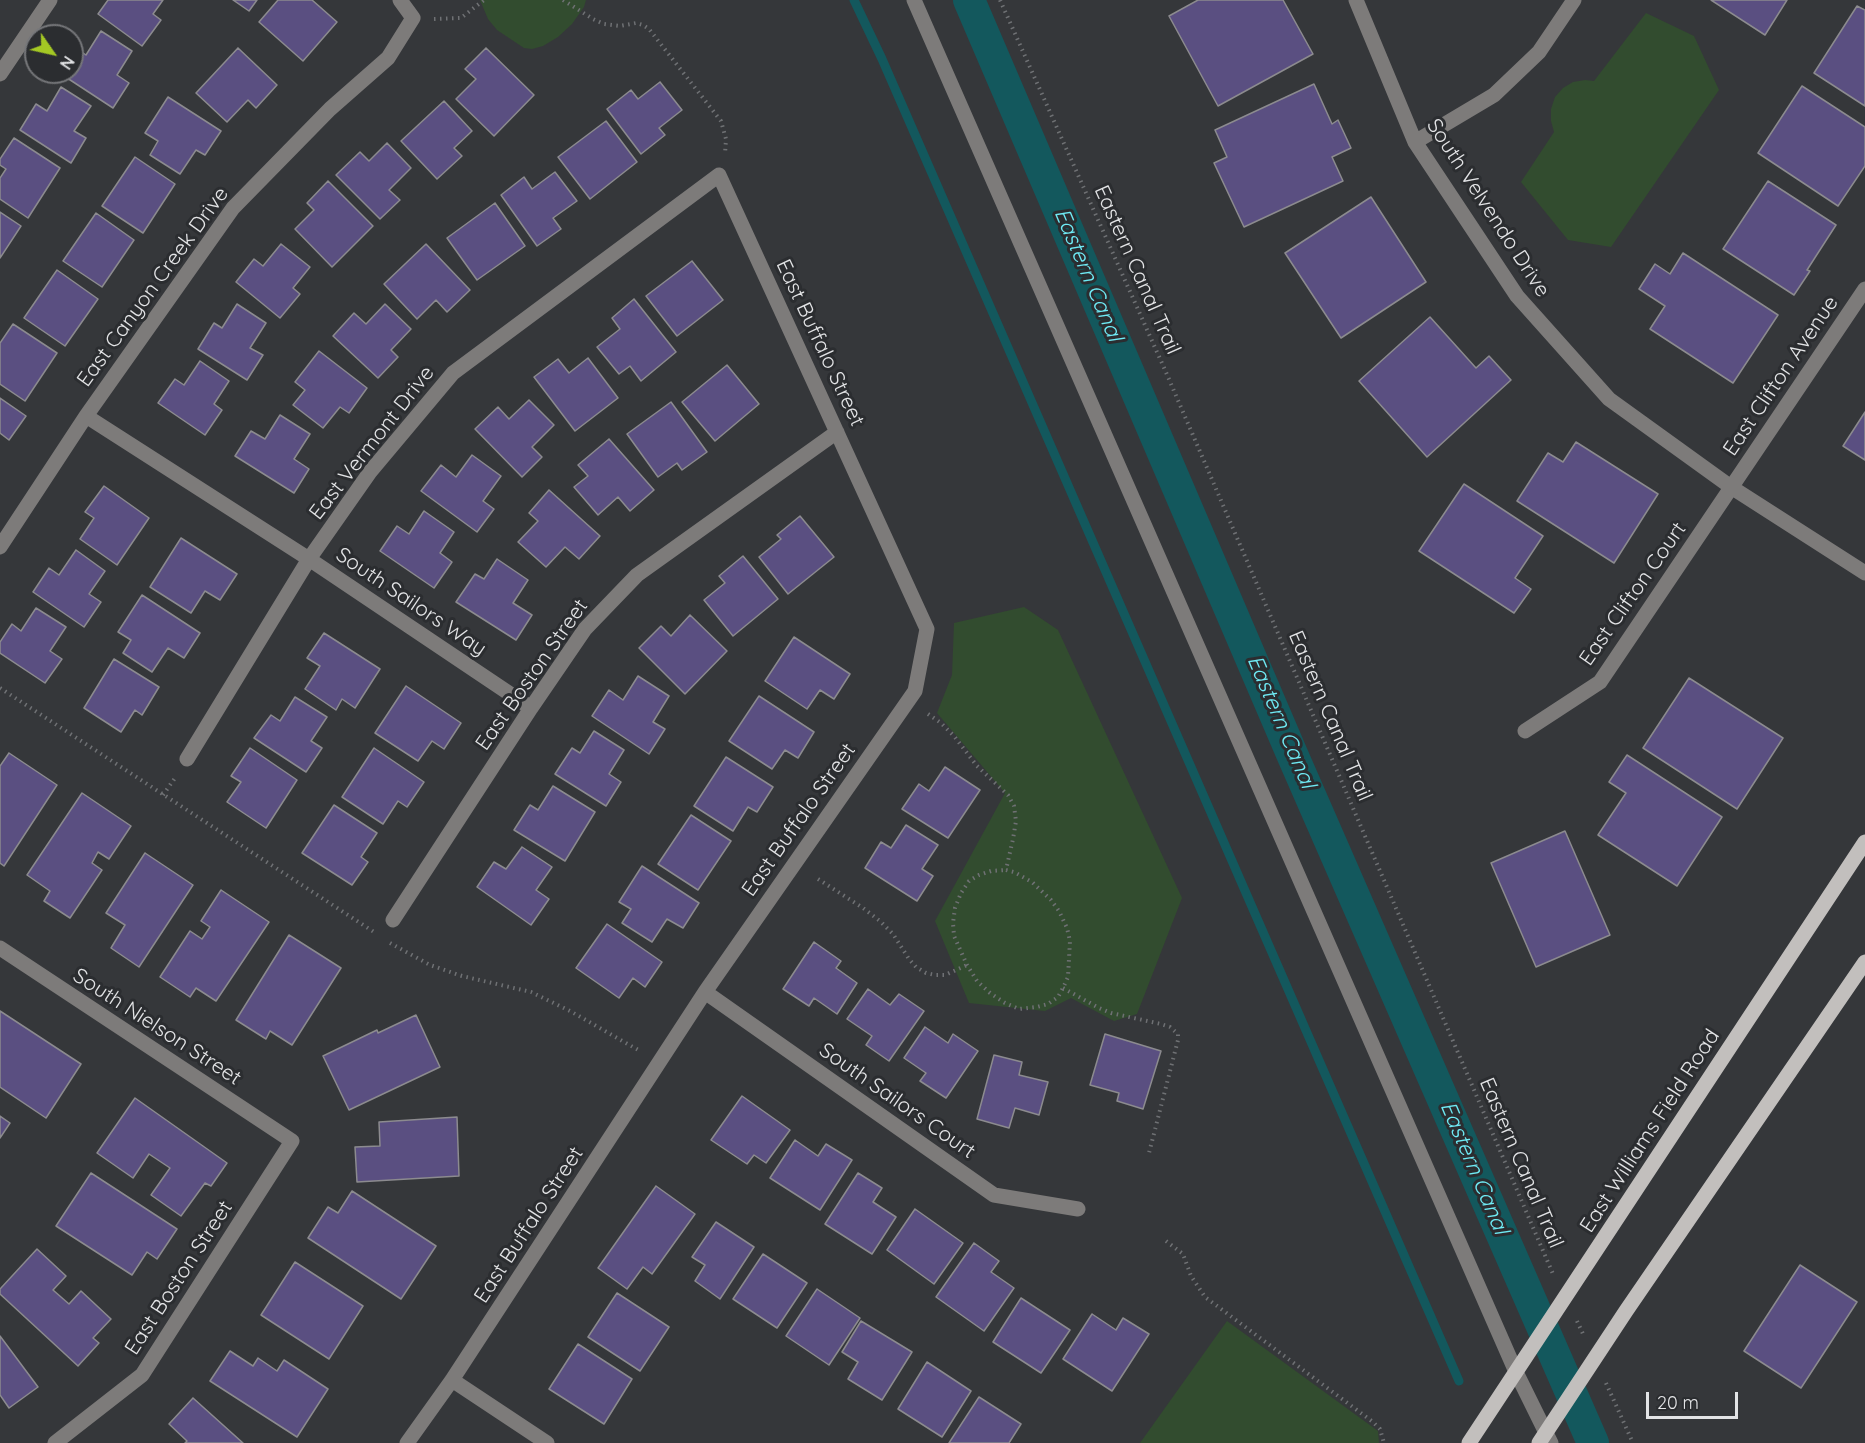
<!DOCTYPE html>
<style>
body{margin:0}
#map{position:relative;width:1865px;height:1443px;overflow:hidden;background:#35373a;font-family:Quicksand,sans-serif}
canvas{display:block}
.north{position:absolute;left:24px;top:24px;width:60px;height:60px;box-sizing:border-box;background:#2b2d30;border:2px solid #757679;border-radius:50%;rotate:124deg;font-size:16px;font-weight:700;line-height:24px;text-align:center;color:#e3e4e6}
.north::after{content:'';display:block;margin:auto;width:21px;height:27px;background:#a4c824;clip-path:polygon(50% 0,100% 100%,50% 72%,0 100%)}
.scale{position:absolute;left:1646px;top:1392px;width:92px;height:27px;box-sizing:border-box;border:3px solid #e3e4e6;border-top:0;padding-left:8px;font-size:18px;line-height:21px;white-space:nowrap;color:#e3e4e6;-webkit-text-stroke:4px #2b2d30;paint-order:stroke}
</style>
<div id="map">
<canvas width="1865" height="1443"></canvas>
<div class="north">N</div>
<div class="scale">20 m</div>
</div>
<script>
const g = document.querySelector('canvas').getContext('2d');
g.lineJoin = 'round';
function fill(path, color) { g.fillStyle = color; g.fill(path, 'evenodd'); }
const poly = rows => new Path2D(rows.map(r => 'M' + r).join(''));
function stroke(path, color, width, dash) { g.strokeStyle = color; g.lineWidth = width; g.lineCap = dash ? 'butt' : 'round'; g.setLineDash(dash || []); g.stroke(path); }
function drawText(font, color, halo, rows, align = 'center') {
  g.font = font + ' Quicksand,sans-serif'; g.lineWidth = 6; g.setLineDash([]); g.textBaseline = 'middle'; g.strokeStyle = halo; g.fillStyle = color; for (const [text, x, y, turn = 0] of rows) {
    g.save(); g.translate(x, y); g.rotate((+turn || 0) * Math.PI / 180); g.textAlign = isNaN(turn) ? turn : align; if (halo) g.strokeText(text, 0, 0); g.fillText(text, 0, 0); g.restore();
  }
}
fill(poly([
 [480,0,586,0,584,7,572,24,558,37,543,46,532,49,524,48,497,30,488,19],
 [1646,13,1694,36,1719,90,1611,247,1568,240,1521,182,1554,132,1551,121,1551,109,1555,97,1563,88,1573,82,1585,80,1594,81],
 [1024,607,1058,630,1182,898,1137,1014,1114,1021,1071,998,1045,1011,969,1003,935,921,1005,793,937,713,952,675,954,623],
 [1227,1321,1378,1431,1379,1443,1140,1443]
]), '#324c2f');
stroke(poly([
 [854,0,882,59,1459,1381]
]), '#13585d', 9);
stroke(poly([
 [969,0,1292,754,1593,1443]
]), '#13585d', 32);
const building = poly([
 [108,0,163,0,153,14,161,20,142,46,98,14,108,0],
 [233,0,257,0,249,11,233,0],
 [278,0,312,0,337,22,303,61,259,22,278,0],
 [1198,0,1283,0,1313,54,1218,106,1169,16,1198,0],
 [1711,0,1787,0,1765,35,1711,0],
 [1857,6,1865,10,1865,106,1814,73,1857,6],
 [101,31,132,51,117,75,129,83,113,108,58,72,72,72,72,51,74,47,86,55,101,31],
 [238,48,277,85,256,108,248,100,227,122,196,93,238,48],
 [486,48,534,95,494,136,456,99,476,79,465,69,486,48],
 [660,82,682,110,659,128,665,135,641,154,607,109,631,90,638,99,660,82],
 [1314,84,1332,124,1338,120,1351,148,1332,157,1343,181,1244,227,1214,163,1227,157,1215,130,1314,84],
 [1802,86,1865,127,1865,166,1838,206,1758,153,1802,86],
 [61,87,91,106,74,131,86,138,71,163,20,130,36,104,47,111,61,87],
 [168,97,221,131,205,155,196,150,180,174,150,155,158,141,145,133,168,97],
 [444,101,472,131,454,148,462,156,437,179,401,141,444,101],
 [606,121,637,162,590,199,558,157,606,121],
 [14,138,60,168,28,218,0,199,0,178,6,169,0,165,0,159,14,138],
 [387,143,411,168,389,190,400,200,380,219,336,175,360,152,369,161,387,143],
 [135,157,175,184,143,233,102,206,135,157],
 [555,172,577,201,553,218,561,229,537,246,501,195,524,177,532,189,555,172],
 [328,181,373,226,332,267,295,229,314,210,307,203,328,181],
 [1768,181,1836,225,1807,270,1810,271,1794,295,1723,249,1768,181],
 [1371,197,1426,282,1341,338,1285,253,1371,197],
 [495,203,525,246,477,280,447,238,495,203],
 [0,212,21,226,0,258,0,212],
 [96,213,134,240,102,287,63,261,96,213],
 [281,244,310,267,293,288,300,294,280,318,236,282,254,259,263,266,281,244],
 [426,244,470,290,447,312,436,300,417,319,384,284,426,244],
 [1683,253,1778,315,1733,383,1650,329,1665,306,1639,289,1655,264,1670,274,1683,253],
 [692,261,723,300,677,336,646,296,692,261],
 [57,270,98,299,65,346,24,318,57,270],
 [634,299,676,352,641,381,630,366,619,374,597,347,620,329,612,318,634,299],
 [237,304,266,323,250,348,263,355,247,380,198,349,214,323,222,328,237,304],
 [385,304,411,329,391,350,398,357,378,378,333,336,354,313,366,324,385,304],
 [1430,317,1476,368,1489,356,1511,380,1427,457,1359,381,1430,317],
 [13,324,57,353,25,401,0,384,0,343,13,324],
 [319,351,367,388,349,413,340,407,323,428,293,405,305,390,295,382,319,351],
 [588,358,618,398,575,431,534,377,558,359,569,373,588,358],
 [200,361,229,381,214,404,222,410,205,435,158,403,175,379,184,385,200,361],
 [727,365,759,404,715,441,682,402,727,365],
 [0,398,26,416,9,440,0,433,0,398],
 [529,400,554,425,532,447,542,457,522,477,475,429,498,407,509,419,529,400],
 [671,402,707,452,682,470,677,463,658,477,627,434,671,402],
 [1865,412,1865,460,1843,446,1865,412],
 [280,415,310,434,294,459,309,469,294,493,235,456,251,431,265,439,280,415],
 [609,439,654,490,630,511,618,497,598,515,574,487,588,476,578,465,609,439],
 [1576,442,1658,494,1614,563,1517,501,1548,453,1563,462,1576,442],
 [472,455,501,476,483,501,494,509,477,532,421,491,441,465,456,477,472,455],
 [1464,484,1543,536,1515,578,1531,589,1514,613,1419,551,1464,484],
 [104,486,149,518,117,565,80,539,94,518,85,512,104,486],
 [549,490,600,536,579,559,565,547,546,567,518,542,538,521,529,513,549,490],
 [424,511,454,532,440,553,452,562,434,588,380,551,397,526,409,534,424,511],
 [800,516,834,557,788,594,759,557,781,539,777,535,800,516],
 [181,538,237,574,220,600,205,591,191,613,150,587,181,538],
 [76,550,105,571,89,594,101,602,84,627,33,592,49,568,59,575,76,550],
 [743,556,778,599,733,636,704,600,725,583,719,576,743,556],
 [497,559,528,580,513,603,532,615,516,640,456,602,475,574,484,579,497,559],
 [142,595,200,633,184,658,168,648,152,672,123,653,131,640,118,632,142,595],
 [36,608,66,627,50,651,62,659,45,683,0,653,0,642,12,624,21,631,36,608],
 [690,615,727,651,685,694,639,648,661,626,671,636,690,615],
 [324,633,380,669,355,708,342,699,336,710,305,689,320,666,307,658,324,633],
 [794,637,850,674,834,699,820,690,807,709,765,681,794,637],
 [114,659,159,687,142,715,135,710,121,732,84,708,114,659],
 [638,676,669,696,653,722,665,729,649,754,592,716,609,690,623,700,638,676],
 [1689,678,1783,738,1737,809,1643,748,1689,678],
 [406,686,461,723,444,749,432,741,418,761,375,733,406,686],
 [759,696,814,732,798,758,785,750,772,769,729,741,759,696],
 [295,697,327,717,311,741,322,748,306,772,254,738,271,715,280,721,295,697],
 [594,731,624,750,609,774,621,782,606,806,555,774,572,748,580,753,594,731],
 [250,748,297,780,266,828,227,802,241,782,231,776,250,748],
 [374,748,424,782,407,807,398,801,383,824,342,797,374,748],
 [9,753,57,785,4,866,0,863,0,766,9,753],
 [1627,755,1722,817,1677,886,1598,835,1626,793,1609,782,1627,755],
 [726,757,773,787,757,812,748,807,733,831,694,806,726,757],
 [945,767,980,790,948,838,902,809,919,784,929,791,945,767],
 [553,786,595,812,565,861,514,830,530,805,538,810,553,786],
 [82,793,131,826,109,859,98,852,92,863,102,870,70,918,44,901,50,891,27,875,82,793],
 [334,805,377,833,361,857,368,862,352,885,302,853,334,805],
 [691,815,731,841,698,890,658,864,691,815],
 [906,825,938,845,922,869,933,876,917,901,865,868,881,842,891,848,906,825],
 [1565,831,1610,935,1536,967,1491,863,1565,831],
 [522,847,552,867,536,890,549,899,531,925,477,887,494,862,506,869,522,847],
 [145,853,193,885,139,967,111,948,125,925,106,913,145,853],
 [642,866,699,903,683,928,667,919,652,942,622,923,631,909,619,902,642,866],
 [221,890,269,922,216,1001,196,988,190,997,160,977,190,931,202,939,210,927,201,921,221,890],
 [607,924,662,962,645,987,633,978,619,998,576,968,607,924],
 [289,935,341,968,292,1045,270,1031,266,1039,236,1020,289,935],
 [814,942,841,961,836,968,857,983,837,1014,814,998,809,1006,783,989,814,942],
 [868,989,890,1005,899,994,924,1011,889,1061,866,1045,872,1036,847,1019,868,989],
 [0,1011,81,1064,46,1118,0,1087,0,1011],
 [416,1015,440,1067,349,1110,323,1056,377,1030,378,1033,416,1015],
 [925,1027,948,1043,953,1034,978,1051,946,1098,920,1081,926,1073,904,1058,925,1027],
 [1105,1034,1161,1051,1143,1109,1117,1101,1119,1093,1090,1085,1105,1034],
 [994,1055,1022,1062,1019,1075,1048,1082,1039,1115,1015,1108,1009,1128,977,1119,994,1055],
 [742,1096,790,1130,766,1163,754,1155,747,1164,711,1140,742,1096],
 [135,1098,227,1163,211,1186,205,1183,181,1216,151,1195,170,1168,149,1154,133,1178,97,1153,135,1098],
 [0,1116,10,1123,0,1138,0,1116],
 [457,1117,459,1176,357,1182,355,1147,380,1146,379,1122,457,1117],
 [795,1140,818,1156,826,1144,852,1160,820,1210,770,1178,795,1140],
 [91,1173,177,1229,157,1259,147,1252,132,1275,56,1226,91,1173],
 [858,1173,882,1188,873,1202,896,1217,872,1254,825,1224,858,1173],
 [656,1186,695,1214,652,1274,643,1267,627,1289,598,1268,656,1186],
 [352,1191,436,1246,401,1299,308,1238,328,1207,338,1213,352,1191],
 [915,1209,963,1243,934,1284,887,1250,915,1209],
 [716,1222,754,1247,720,1299,695,1281,705,1265,692,1257,716,1222],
 [974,1243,999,1261,991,1272,1014,1288,984,1331,936,1297,974,1243],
 [37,1249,66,1276,53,1290,69,1304,81,1291,111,1319,93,1338,99,1343,78,1366,0,1294,0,1289,37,1249],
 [763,1254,807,1283,777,1328,733,1299,763,1254],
 [295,1262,363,1306,329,1359,261,1315,295,1262],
 [1800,1265,1857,1302,1801,1388,1744,1351,1800,1265],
 [817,1289,860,1318,829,1365,786,1336,817,1289],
 [617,1293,669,1327,640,1371,588,1337,617,1293],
 [1021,1298,1070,1330,1041,1373,993,1342,1021,1298],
 [1092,1314,1116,1330,1123,1318,1149,1334,1112,1391,1063,1359,1092,1314],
 [861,1321,912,1352,882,1400,848,1379,858,1362,842,1352,861,1321],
 [0,1336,38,1387,9,1408,0,1395,0,1336],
 [578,1344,632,1379,604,1424,549,1389,578,1344],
 [230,1351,253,1366,258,1358,277,1371,284,1360,328,1389,297,1437,210,1381,230,1351],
 [927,1362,971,1391,942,1437,898,1409,927,1362],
 [979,1397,1021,1424,1009,1443,949,1443,979,1397],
 [193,1398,243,1443,185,1443,187,1441,169,1424,193,1398]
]);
fill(building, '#5a4f81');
stroke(building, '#8c8b8f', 1.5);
stroke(poly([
 [563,0,593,19,604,24,620,26,636,23,643,25,649,29,721,121,726,139,725,154],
 [1000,0,1165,370,1553,1274],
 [434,19,461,18,484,0],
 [0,688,374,932],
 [928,714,941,723,954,736,977,766,1008,795,1014,806,1016,821,1013,839,1006,870],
 [163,795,175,778],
 [1006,870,1014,872,1032,882,1051,900,1059,911,1067,928,1070,941,1068,977,1063,988,1058,997,1048,1004,1037,1007,1019,1009,1005,1003,990,993,977,981,967,965,954,936,953,923,955,908,961,893,969,881,979,875,991,871,1006,870],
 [818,879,863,908,880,921,893,934,909,959,916,967,926,973,935,975,945,975,967,965],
 [390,943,430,965,462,976,531,992,570,1011,640,1051],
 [1063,988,1099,1008,1111,1013,1161,1024,1170,1027,1178,1034,1178,1040,1149,1153],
 [1166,1241,1183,1254,1191,1276,1205,1297,1373,1422,1380,1429,1384,1443],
 [1577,1321,1584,1336],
 [1606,1383,1633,1443]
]), '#6f7174', 4, [1.5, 4.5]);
stroke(poly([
 [914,0,1516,1372,1551,1443],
 [1356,0,1415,142,1517,296,1609,399,1731,487,1865,573],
 [0,74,50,0],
 [1415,142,1494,95,1539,52,1574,0],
 [86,416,309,559,531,708],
 [0,547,86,416,233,208,330,109,388,58,413,18,400,0],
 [1525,731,1600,682,1865,289],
 [187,759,309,559,370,472,453,373,719,175,927,629,915,691,705,992,452,1380,407,1443],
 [393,920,531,708,585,629,637,575,837,432],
 [0,948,292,1141,142,1375,55,1443],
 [705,992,994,1195,1078,1209],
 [452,1380,547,1443]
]), '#7d7b7a', 15);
stroke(poly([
 [1469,1443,1865,842],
 [1539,1443,1626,1311,1865,962]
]), '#c2bfbd', 15);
drawText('21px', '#e3e4e6', '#2b2d30', [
 ["South Velvendo Drive",1488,208,57],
 ["Eastern Canal Trail",1137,270,66],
 ["East Canyon Creek Drive",153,287,-54],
 ["East Buffalo Street",820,343,65],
 ["East Clifton Avenue",1781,376,-56],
 ["East Vermont Drive",372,443,-52],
 ["East Clifton Court",1633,594,-55],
 ["South Sailors Way",411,602,34],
 ["East Boston Street",532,675,-55],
 ["Eastern Canal Trail",1330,716,67],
 ["East Buffalo Street",799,820,-55],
 ["South Nielson Street",157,1027,33],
 ["South Sailors Court",897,1101,35],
 ["East Williams Field Road",1650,1131,-57],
 ["Eastern Canal Trail",1521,1163,67],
 ["East Buffalo Street",529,1225,-57],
 ["East Boston Street",179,1278,-57]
]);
drawText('italic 22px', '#6febf5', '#2b2d30', [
 ["Eastern Canal",1088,275,67],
 ["Eastern Canal",1281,722,67],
 ["Eastern Canal",1474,1168,67]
]);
</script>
